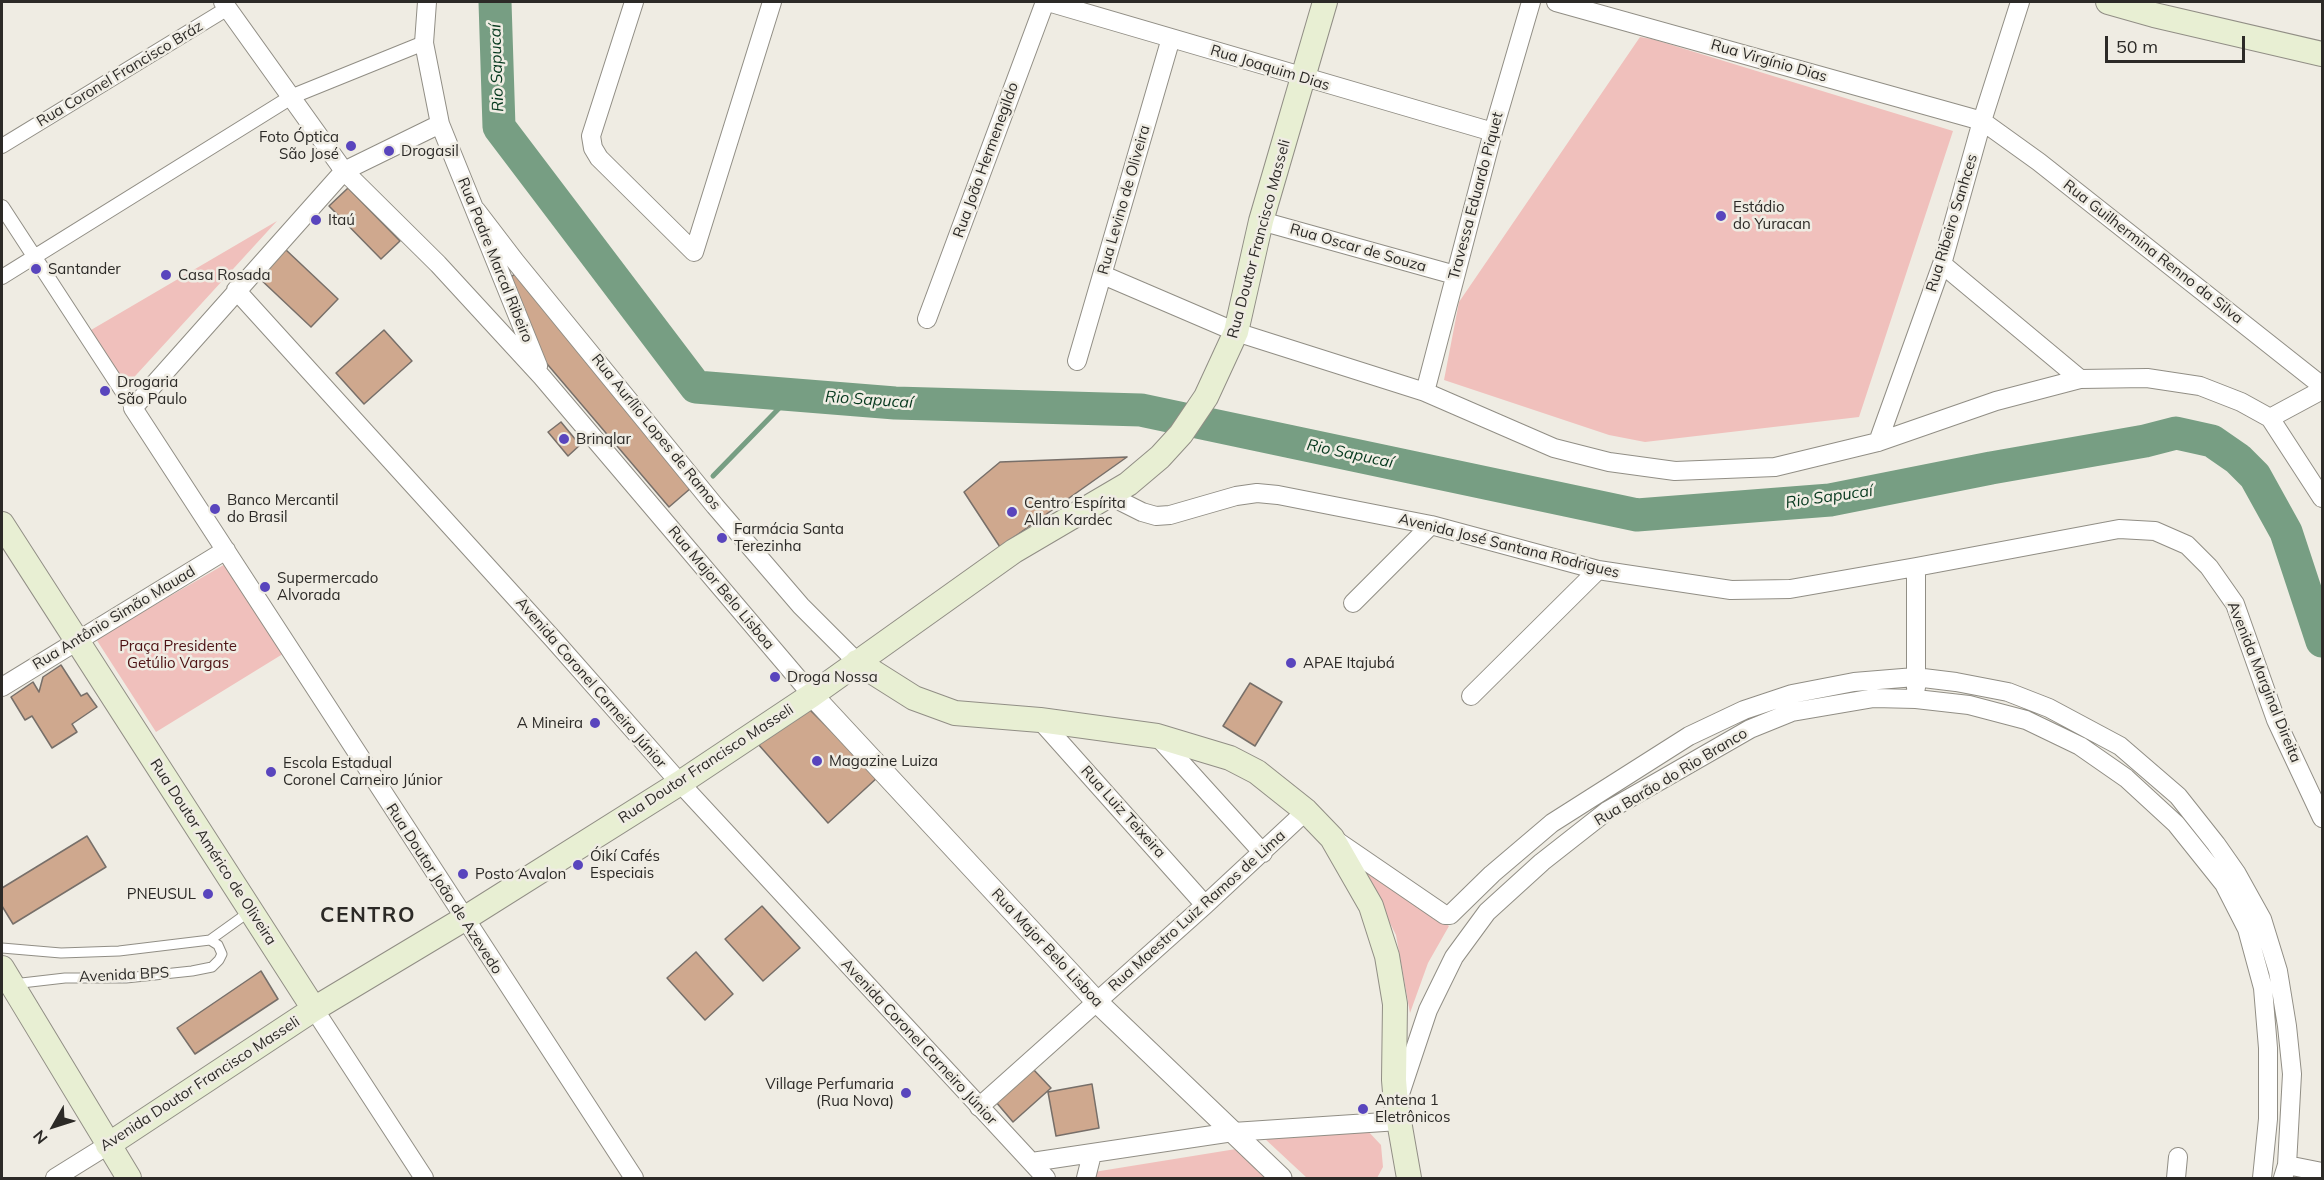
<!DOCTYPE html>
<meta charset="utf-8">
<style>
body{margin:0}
#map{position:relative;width:2324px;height:1180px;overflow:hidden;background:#efece3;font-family:Mulish,sans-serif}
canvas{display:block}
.frame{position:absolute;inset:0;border:3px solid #2c2a27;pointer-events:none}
.north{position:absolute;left:24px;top:1096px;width:60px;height:60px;-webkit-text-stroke:4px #efece3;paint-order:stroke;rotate:231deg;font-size:16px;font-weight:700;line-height:24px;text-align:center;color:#2c2a27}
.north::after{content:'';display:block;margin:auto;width:21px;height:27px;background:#2c2a27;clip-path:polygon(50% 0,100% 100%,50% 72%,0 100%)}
.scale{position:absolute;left:2105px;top:36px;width:140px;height:27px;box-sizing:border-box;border:3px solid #2c2a27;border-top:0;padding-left:8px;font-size:18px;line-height:21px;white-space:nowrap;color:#2c2a27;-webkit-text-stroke:4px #efece3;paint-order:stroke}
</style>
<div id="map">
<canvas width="2324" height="1180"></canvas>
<div class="frame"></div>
<div class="north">N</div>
<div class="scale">50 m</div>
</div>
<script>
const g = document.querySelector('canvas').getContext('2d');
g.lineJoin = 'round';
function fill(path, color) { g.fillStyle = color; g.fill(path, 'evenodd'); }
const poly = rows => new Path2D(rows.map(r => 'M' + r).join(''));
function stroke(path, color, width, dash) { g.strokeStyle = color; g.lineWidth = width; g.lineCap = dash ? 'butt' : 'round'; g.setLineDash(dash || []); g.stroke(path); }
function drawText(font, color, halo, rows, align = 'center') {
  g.font = font + ' Mulish,sans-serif'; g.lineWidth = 5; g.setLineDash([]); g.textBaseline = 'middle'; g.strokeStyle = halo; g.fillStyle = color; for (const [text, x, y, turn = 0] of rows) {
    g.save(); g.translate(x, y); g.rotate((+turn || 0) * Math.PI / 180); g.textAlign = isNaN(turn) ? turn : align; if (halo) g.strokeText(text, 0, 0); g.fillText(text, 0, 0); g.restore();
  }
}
fill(poly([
 [1640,37,1652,39,1953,131,1859,417,1645,442,1609,435,1444,380,1459,302],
 [277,221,126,386,91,330],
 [227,563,286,652,156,732,96,639],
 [1362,868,1449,926,1428,963,1410,1013,1396,935],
 [1366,1129,1381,1145,1383,1167,1377,1178,1307,1178,1264,1138],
 [1236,1149,1267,1178,1092,1178,1094,1172]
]), '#f0c0bc');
stroke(poly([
 [713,476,792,395]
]), '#779e83', 5);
stroke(poly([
 [495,2,499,127,696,387,895,403,1141,410,1637,515,1830,500,1991,468,2145,441,2176,433,2212,441,2238,459,2255,476,2286,532,2322,641]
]), '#779e83', 33);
const building = poly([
 [348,188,400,241,381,259,329,206,348,188],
 [285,249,338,299,311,327,258,277,285,249],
 [518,271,691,488,669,507,542,358,510,278,518,271],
 [384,330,412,361,364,404,336,373,384,330],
 [561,422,580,445,568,456,548,432,561,422],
 [1127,457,1000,547,964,492,1000,462,1127,457],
 [61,665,81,696,87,693,97,707,72,724,77,732,52,748,32,716,25,720,11,697,33,682,39,692,43,677,61,665],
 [1250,683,1282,702,1255,746,1223,726,1250,683],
 [810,710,878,777,828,823,758,744,810,710],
 [87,836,106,867,13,924,2,906,2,888,87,836],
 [762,906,800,948,763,981,725,939,762,906],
 [696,952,733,994,705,1020,667,978,696,952],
 [261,971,278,999,195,1054,177,1028,261,971],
 [1033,1069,1051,1088,1013,1122,996,1102,1033,1069],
 [1092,1084,1099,1128,1056,1136,1048,1092,1092,1084]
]);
fill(building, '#cfa88e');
stroke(building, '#776f69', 1.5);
const service = poly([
 [210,940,249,912],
 [2,948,61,953,119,951,210,940,218,945,222,954,219,960,212,967,192,971,126,978,65,978,13,984]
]);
const pedestrian = poly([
 [2,146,228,8],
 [2,207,133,408],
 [2,277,293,96,424,43]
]);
const minor = poly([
 [223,2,344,171,438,264,542,377,812,695],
 [427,2,424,43,440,124,538,366],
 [634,2,591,136,593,148,599,158,694,252,772,2],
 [1048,2,1493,132],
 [1556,2,1982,121,2039,162,2322,386],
 [440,124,344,171,133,408,634,1178],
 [476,210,515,261,715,506,801,606,857,662],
 [1261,221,1455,275],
 [1942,264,2080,379],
 [1103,275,1236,332,1425,392,1554,448,1609,462,1675,471,1775,467,1878,442,1996,401,2080,379,2147,378,2200,386,2241,402,2270,418,2322,498],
 [236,290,553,639,680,783,1046,1178],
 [927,319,1045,2],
 [1077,361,1171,38],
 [1425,392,1493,132,1531,2],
 [2270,418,2322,390],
 [1878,442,1942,264,1982,121,2020,2],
 [1108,495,1142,512,1156,516,1170,515,1236,496,1257,493,1278,495,1431,525,1598,570,1731,590,1790,589,1916,567,2119,529,2155,531,2187,545,2209,567,2235,604,2276,720,2322,818],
 [1353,603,1431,525],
 [2,687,226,550],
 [1916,688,1916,567],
 [1471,696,1598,570],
 [1040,720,1205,905],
 [1157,736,1263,853],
 [1334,839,1445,915,1450,915,1492,874,1552,823,1689,736,1744,710,1792,694,1854,682,1915,677,1956,682,2008,692,2049,708,2120,746,2178,796,2216,844,2237,874,2262,919,2278,971,2287,1026,2292,1074,2287,1165,2283,1178],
 [314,1009,424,1178],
 [1399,1097,1428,1010,1454,957,1487,912,1542,862,1607,811,1750,729,1792,712,1874,698,1916,699,1969,705,2026,720,2080,746,2126,778,2176,824,2224,884,2247,929,2263,988,2268,1048,2268,1119,2262,1178],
 [979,1107,1205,905,1306,811],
 [1032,1162,1233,1132,1399,1121],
 [2287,1165,2322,1172],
 [55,1178,108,1145],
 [1086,1178,1092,1154],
 [2176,1178,2178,1157]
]);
const tertiary = poly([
 [812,695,1097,1002,1281,1178]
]);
const secondary = poly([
 [2108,2,2154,15,2322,54],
 [2,524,314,1009],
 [857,662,914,698,955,713,1040,720,1157,736,1230,758,1257,772,1306,811,1332,838,1371,906,1387,956,1395,1004,1394,1080,1396,1104,1409,1178],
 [2,968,129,1178],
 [108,1145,314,1009,464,919,680,783,812,695,1014,551,1128,484,1160,457,1181,434,1206,397,1236,332,1261,221,1325,2]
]);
stroke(service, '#918e85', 11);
stroke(pedestrian, '#918e85', 16);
stroke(minor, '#918e85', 20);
stroke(tertiary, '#918e85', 23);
stroke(secondary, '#918e85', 26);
stroke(service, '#fff', 9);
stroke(pedestrian, '#fff', 14);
stroke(minor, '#fff', 18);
stroke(tertiary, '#fff', 21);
stroke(secondary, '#e8efd3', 24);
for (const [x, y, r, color] of [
 [351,146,6,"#5945bd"],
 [389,151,6,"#5945bd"],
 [1721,216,6,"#5945bd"],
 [316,220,6,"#5945bd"],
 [36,269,6,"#5945bd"],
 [166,275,6,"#5945bd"],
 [105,391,6,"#5945bd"],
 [564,439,6,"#5945bd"],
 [215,509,6,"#5945bd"],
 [1012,512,6,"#5945bd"],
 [722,538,6,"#5945bd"],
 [265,587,6,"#5945bd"],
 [1291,663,6,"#5945bd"],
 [775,677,6,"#5945bd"],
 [595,723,6,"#5945bd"],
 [817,761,6,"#5945bd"],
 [271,772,6,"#5945bd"],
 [578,865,6,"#5945bd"],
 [463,874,6,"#5945bd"],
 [208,894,6,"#5945bd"],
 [906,1093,6,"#5945bd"],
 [1363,1109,6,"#5945bd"]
]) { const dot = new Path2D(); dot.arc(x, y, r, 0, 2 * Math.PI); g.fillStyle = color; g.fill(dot); stroke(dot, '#efece3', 2); }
drawText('15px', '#2c2a27', '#efece3', [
 ["Rua Virgínio Dias",1769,61,16],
 ["Rua Joaquim Dias",1270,68,17],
 ["Rua Coronel Francisco Bráz",120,74,-31],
 ["Rua João Hermenegildo",986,160,-70],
 ["Travessa Eduardo Piquet",1476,196,-75],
 ["Rua Levino de Oliveira",1124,200,-74],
 ["Rua Ribeiro Sanhces",1952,223,-73],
 ["Rua Doutor Francisco Masseli",1259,239,-75],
 ["Rua Oscar de Souza",1358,248,16],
 ["Rua Guilhermina Renno da Silva",2153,252,38],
 ["Rua Padre Marcal Ribeiro",495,260,68],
 ["Rua Aurílio Lopes de Ramos",656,432,51],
 ["Avenida José Santana Rodrigues",1509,546,14],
 ["Rua Major Belo Lisboa",721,588,50],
 ["Rua Antônio Simão Mauad",114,618,-31],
 ["Avenida Marginal Direita",2264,682,68],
 ["Avenida Coronel Carneiro Júnior",591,683,49],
 ["Rua Doutor Francisco Masseli",706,764,-33],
 ["Rua Barão do Rio Branco",1671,777,-31],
 ["Rua Luiz Teixeira",1123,812,48],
 ["Rua Doutor Américo de Oliveira",213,852,57],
 ["Rua Doutor João de Azevedo",444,889,57],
 ["Rua Maestro Luiz Ramos de Lima",1197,911,-42],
 ["Rua Major Belo Lisboa",1047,948,47],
 ["Avenida BPS",124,975,-3],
 ["Avenida Coronel Carneiro Júnior",919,1042,47],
 ["Avenida Doutor Francisco Masseli",200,1084,-33]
]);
drawText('15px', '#2c2a27', '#efece3', [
 ["Foto Óptica",339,137,"right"],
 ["São José",339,154,"right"],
 ["Drogasil",401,151],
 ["Estádio",1733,207],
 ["do Yuracan",1733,224],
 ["Itaú",328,220],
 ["Santander",48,269],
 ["Casa Rosada",178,275],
 ["Drogaria",117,382],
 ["São Paulo",117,399],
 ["Brinqlar",576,439],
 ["Banco Mercantil",227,500],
 ["do Brasil",227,517],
 ["Centro Espírita",1024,503],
 ["Allan Kardec",1024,520],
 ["Farmácia Santa",734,529],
 ["Terezinha",734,546],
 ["Supermercado",277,578],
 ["Alvorada",277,595],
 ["APAE Itajubá",1303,663],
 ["Droga Nossa",787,677],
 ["A Mineira",583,723,"right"],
 ["Magazine Luiza",829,761],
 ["Escola Estadual",283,763],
 ["Coronel Carneiro Júnior",283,780],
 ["Óikí Cafés",590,856],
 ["Especiais",590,873],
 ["Posto Avalon",475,874],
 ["PNEUSUL",196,894,"right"],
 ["Village Perfumaria",894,1084,"right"],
 ["(Rua Nova)",894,1101,"right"],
 ["Antena 1",1375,1100],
 ["Eletrônicos",1375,1117]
], 'left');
drawText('15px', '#4d1214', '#efece3', [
 ["Praça Presidente",178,646],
 ["Getúlio Vargas",178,663]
]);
drawText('italic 16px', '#05381d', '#efece3', [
 ["Rio Sapucaí",497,68,-92],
 ["Rio Sapucaí",869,400,4],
 ["Rio Sapucaí",1350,454,12],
 ["Rio Sapucaí",1829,497,-8]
]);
g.letterSpacing = '1.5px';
drawText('bold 21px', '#2c2a27', '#efece3', [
 ["CENTRO",368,916]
]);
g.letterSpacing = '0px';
</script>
